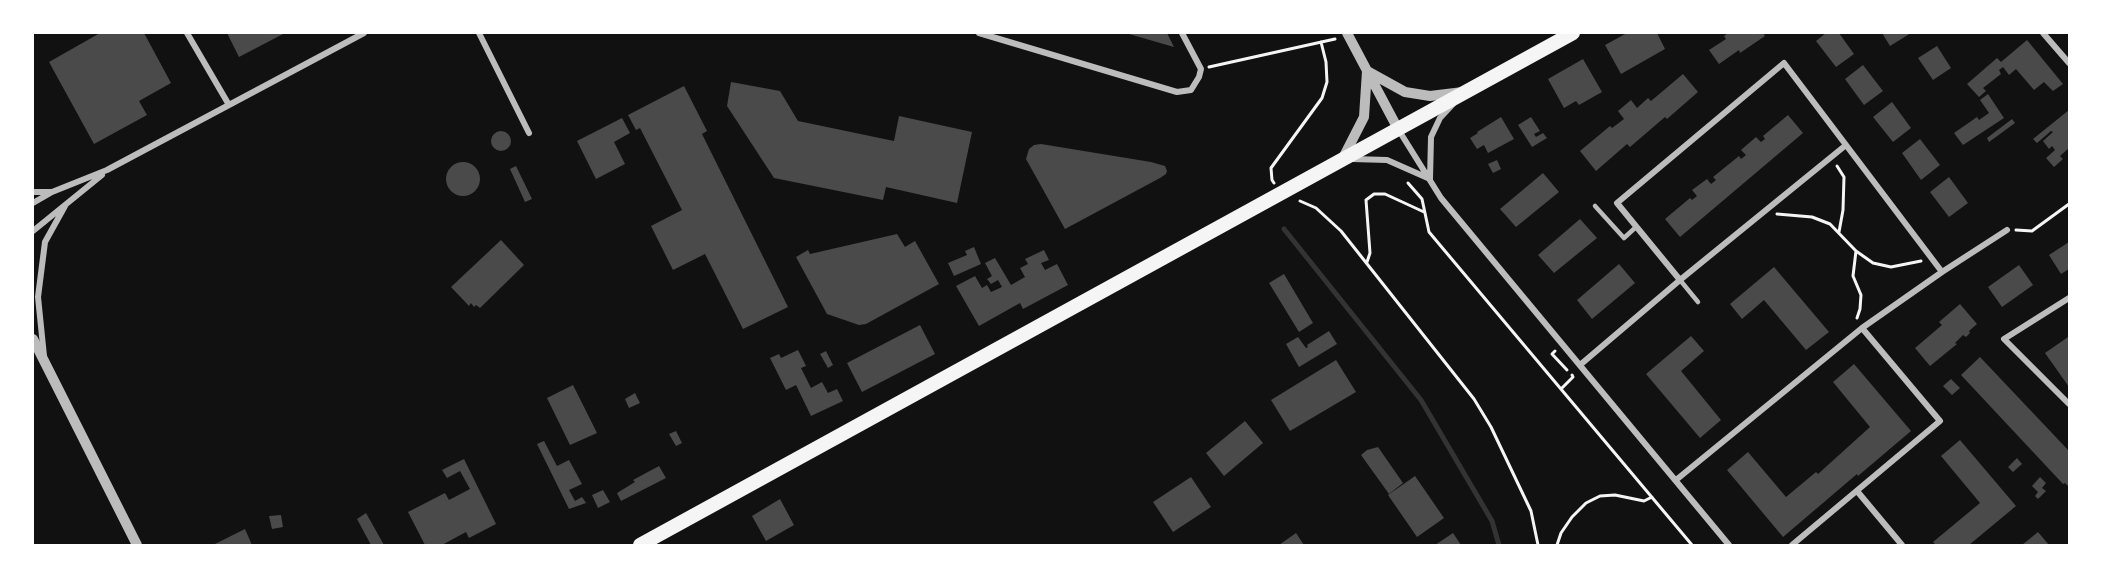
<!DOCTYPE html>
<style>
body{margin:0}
#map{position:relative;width:2102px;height:578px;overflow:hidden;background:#111;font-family:Rubik,sans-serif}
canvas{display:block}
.frame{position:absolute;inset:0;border:34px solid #fff;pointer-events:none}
</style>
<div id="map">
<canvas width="2102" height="578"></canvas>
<div class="frame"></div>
</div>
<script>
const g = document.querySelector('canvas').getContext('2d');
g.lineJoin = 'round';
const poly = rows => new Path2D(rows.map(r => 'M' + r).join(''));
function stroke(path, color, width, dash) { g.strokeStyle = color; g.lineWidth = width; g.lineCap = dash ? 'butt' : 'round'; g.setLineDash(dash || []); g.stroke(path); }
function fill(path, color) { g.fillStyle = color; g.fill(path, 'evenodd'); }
stroke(poly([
 [1284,229,1421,400,1492,521,1499,545]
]), '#333', 5);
fill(poly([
 [100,33,144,33,171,83,139,101,147,115,94,144,49,62],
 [227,33,285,33,239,57],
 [1129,33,1167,33,1174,47,1129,34],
 [1627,33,1657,33,1665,49,1621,74,1605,45],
 [1728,33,1763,33,1765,36,1740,53,1739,50,1719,64,1709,50,1726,39,1724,36],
 [1826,33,1839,33,1854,54,1836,67,1816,41],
 [1882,33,1911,33,1890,46],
 [2027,40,2063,84,2053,91,2044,82,2034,90,2016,69,2009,75,2003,67,1999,70,2001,74,1983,88,1986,91,1979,97,1967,84,1997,58,2001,62],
 [1937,46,1951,68,1933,80,1918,58],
 [1583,59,1602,92,1579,105,1576,101,1564,108,1548,79],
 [1863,65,1883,91,1864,105,1845,79],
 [1683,74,1698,92,1667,119,1665,117,1630,147,1627,144,1596,171,1580,151,1610,126,1612,128,1624,119,1618,111,1631,100,1637,108,1648,98,1651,101],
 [731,82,780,91,798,121,894,141,899,116,972,132,957,203,886,187,883,200,774,178,727,106],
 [684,86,707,131,702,134,788,307,743,329,705,254,673,270,651,226,682,210,640,128,636,130,628,115],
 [1988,94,2004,118,1963,145,1954,133,1977,117,1979,120,1989,113,1980,100],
 [1892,102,1911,128,1893,142,1873,117],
 [2069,110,2069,148,2060,156,2063,159,2054,167,2046,158,2055,150,2052,146,2049,149,2043,141,2053,132,2051,131,2037,143,2033,139],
 [1788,115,1803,133,1680,237,1665,219,1690,198,1692,200,1697,196,1692,190,1707,179,1711,184,1716,180,1713,177,1739,156,1741,159,1746,155,1741,150,1756,137,1761,142,1765,139,1763,136],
 [1501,117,1514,139,1488,153,1484,145,1477,149,1470,138,1478,133,1477,132],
 [1531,117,1540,131,1534,134,1536,137,1543,133,1547,138,1532,147,1518,125],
 [622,118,630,133,614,142,625,164,596,179,577,141],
 [2012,119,2015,123,1989,142,1987,138],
 '491 141a10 10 0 1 1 20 0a10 10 0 1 1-20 0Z',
 [1920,139,1940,165,1921,180,1902,153],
 [1041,144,1151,162,1165,166,1167,171,1166,174,1160,178,1065,229,1026,159,1029,149,1034,145],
 [1497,160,1501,169,1493,173,1488,164],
 '446 179a17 17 0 1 1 34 0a17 17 0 1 1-34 0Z',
 [516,166,532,199,525,202,510,169],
 [1543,173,1559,192,1516,227,1500,209],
 [1949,177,1968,203,1949,217,1930,192],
 [1580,219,1597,238,1554,273,1538,255],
 [897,234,905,247,915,241,939,284,866,324,859,325,827,314,796,257,808,250,810,254],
 [501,240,524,265,480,308,476,305,474,307,471,303,469,306,451,287],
 [2069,242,2069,269,2061,274,2049,255],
 [974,247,981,264,954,276,948,263,967,255,965,251],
 [1044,250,1049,260,1041,263,1045,270,1057,264,1068,285,1023,309,1020,303,979,326,956,286,975,276,982,288,987,285,991,292,1002,287,998,280,991,284,987,279,992,276,985,263,995,258,1011,285,1025,277,1020,268,1028,264,1025,259],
 [1619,264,1635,283,1592,319,1577,300],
 [2019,265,2033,285,2002,307,1988,287],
 [1774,267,1829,332,1806,350,1764,300,1742,319,1730,304],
 [1284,274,1313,323,1299,332,1269,283],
 [1960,304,1977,324,1969,331,1970,333,1966,337,1963,335,1955,343,1957,344,1930,366,1915,348,1942,325,1939,322],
 [920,325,935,354,862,392,847,363],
 [1329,331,1337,344,1299,367,1286,344,1298,337,1306,348,1308,347,1307,345],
 [1691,336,1704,351,1681,371,1721,420,1700,438,1646,374],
 [2068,337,2069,340,2069,387,2045,353],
 [798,350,806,366,801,368,811,388,822,382,828,393,837,389,843,401,811,416,796,385,786,390,770,358,779,354,781,358],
 [826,351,833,365,828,368,820,354],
 [1980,357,2069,451,2069,487,2065,483,2063,484,1961,375],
 [1336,360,1356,392,1290,431,1271,400],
 [1854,364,1911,431,1858,476,1857,474,1783,537,1727,470,1748,452,1786,497,1816,472,1818,474,1870,427,1833,382],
 [1951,379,1960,388,1952,395,1943,386],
 [573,385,597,433,570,445,547,398],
 [635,393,640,403,629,408,625,399],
 [1245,421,1263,443,1224,476,1206,453],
 [676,431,682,443,676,446,669,434],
 [1960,440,2016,506,1969,545,1936,545,1933,542,1980,503,1941,456],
 [544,441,557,466,569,460,582,484,569,490,575,501,582,497,586,503,569,509,537,444],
 [1378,447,1403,483,1389,494,1361,455,1367,450],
 [2017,458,2022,464,2013,472,2008,467],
 [464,459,496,524,469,538,466,532,442,545,425,545,408,512,445,493,449,500,470,489,460,471,447,478,442,470],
 [659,466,666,478,621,501,617,493,635,482,633,480],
 [1415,476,1444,518,1417,537,1388,495],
 [1191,477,1211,507,1173,532,1153,502],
 [2040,477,2046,483,2042,488,2046,491,2038,499,2035,496,2038,492,2032,486],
 [603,490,610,502,598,508,592,495],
 [780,499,794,525,766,541,752,516],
 [366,513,384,545,371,545,357,519],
 [281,515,283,527,272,529,269,516],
 [245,529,252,545,213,545],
 [2038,532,2049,545,2022,545],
 [1296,533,1304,545,1279,545],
 [1453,533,1461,545,1435,545]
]), '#4a4a4a');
stroke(poly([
 [1209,67,1335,39],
 [1837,166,1844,177,1843,210,1839,232],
 [1274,183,1272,180,1271,168,1322,98,1327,82,1326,62,1321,42],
 [1408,183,1422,199,1429,232,1692,545],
 [1300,201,1316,208,1341,231,1474,399,1491,427,1531,511,1538,545],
 [1777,214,1812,217,1830,224,1856,251,1873,263,1891,267,1921,261],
 [2016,230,2032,231,2069,204],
 [1856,251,1853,276,1861,295,1860,309,1857,318],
 [1367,262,1370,253,1366,200,1374,194,1385,194,1424,212],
 [1555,351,1552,354,1567,370],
 [1561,389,1573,377,1572,375],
 [1557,545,1561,533,1572,517,1586,503,1600,496,1615,495,1644,501,1652,497]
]), '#f5f5f5', 3);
stroke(poly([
 [1595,206,1624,238,1636,227],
 [1680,280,1698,302]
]), '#bcbcbc', 4.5);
stroke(poly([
 [187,33,229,105],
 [479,33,529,133],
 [979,33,1177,92,1191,90,1199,77,1201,69,1182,33],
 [2043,33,2069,63],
 [1398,129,1441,198,1729,545],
 [1352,159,1387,160,1430,179,1431,137,1440,118,1453,104],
 [33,192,51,192],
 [33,203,52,192,107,170,364,33],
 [33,231,102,175],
 [1680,280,1617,203,1784,63,1846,145],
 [2069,298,2004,339,2069,404],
 [44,356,38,297,45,242,65,206],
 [1580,365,1680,280,1846,145,1942,272],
 [1676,480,1862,328,1942,272,2007,230],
 [1857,491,1902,545],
 [1792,545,1940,421,1862,328]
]), '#bcbcbc', 6);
stroke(poly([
 [1347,33,1398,129],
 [1343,158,1364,117,1367,71,1405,92,1430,96,1463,92],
 [33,339,137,545]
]), '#bcbcbc', 10);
stroke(poly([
 [640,545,1573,33]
]), '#f5f5f5', 14);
</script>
